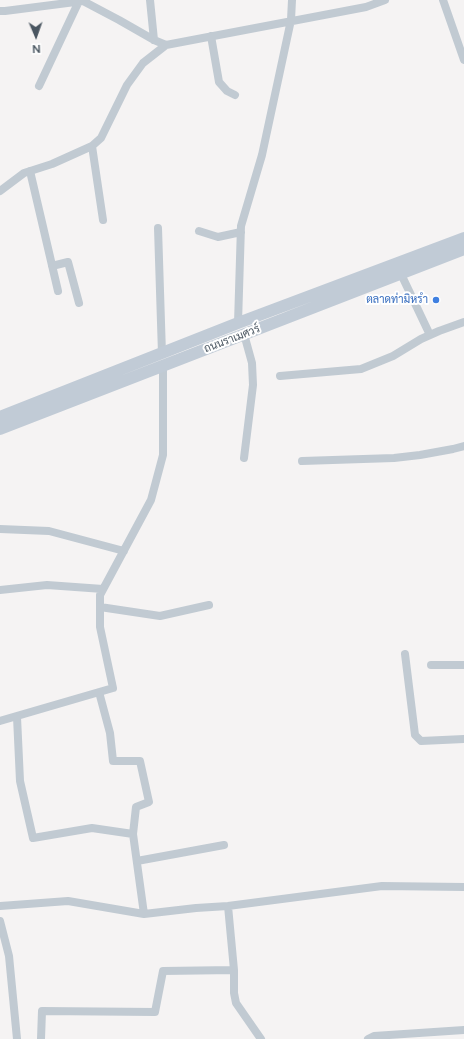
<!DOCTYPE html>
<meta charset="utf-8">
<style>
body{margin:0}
#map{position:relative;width:464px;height:1039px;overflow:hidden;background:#f5f3f3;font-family:Figtree,sans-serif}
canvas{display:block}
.north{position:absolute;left:16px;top:16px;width:40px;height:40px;-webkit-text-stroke:3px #fff;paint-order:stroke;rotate:178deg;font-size:11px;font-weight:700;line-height:16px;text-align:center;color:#4a5661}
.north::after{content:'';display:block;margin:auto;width:14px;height:18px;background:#4a5661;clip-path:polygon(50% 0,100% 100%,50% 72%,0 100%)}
</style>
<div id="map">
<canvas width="464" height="1039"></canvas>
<div class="north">N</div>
</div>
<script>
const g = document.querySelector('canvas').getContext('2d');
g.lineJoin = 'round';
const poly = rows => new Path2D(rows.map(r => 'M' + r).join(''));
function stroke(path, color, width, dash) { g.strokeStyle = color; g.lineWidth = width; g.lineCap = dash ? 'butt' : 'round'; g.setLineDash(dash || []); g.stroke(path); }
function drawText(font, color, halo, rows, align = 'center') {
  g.font = font + ' Figtree,Sarabun,sans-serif'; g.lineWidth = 4; g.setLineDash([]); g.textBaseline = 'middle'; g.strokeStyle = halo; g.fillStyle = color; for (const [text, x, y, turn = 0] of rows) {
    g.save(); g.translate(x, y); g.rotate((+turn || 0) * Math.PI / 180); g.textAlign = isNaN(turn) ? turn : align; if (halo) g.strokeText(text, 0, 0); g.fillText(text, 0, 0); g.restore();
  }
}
stroke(poly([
 [150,0,154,40],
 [443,0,464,60],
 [0,11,5,11,83,1,119,20,154,40,166,45],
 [211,36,219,82,227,91,235,95],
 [39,86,79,1],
 [92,146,103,220],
 [30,171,58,291],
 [0,191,24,173,52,164,92,146,101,138,127,85,143,63,166,45,366,7,385,0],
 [158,228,162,354],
 [199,231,218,237,241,232],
 [52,266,68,262,79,303],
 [401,274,430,335],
 [238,323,241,226,262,155,291,20,292,0],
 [280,376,361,369,393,356,421,339,439,331,464,322],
 [244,458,253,385,252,363,244,334],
 [302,461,394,458,420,455,453,449,464,446],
 [0,529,49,531,124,551],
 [0,590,47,585,103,589],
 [100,607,160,616,209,605],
 [405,654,415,735,421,741,464,739],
 [431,665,464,665],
 [99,692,110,733,113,761,140,761,149,802,136,807,133,834,144,914],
 [17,717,20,781,33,838,92,828,133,834],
 [0,721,113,688,100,627,100,595,151,500,163,455,163,366],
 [137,861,224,845],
 [0,906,68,901,144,914,196,908,228,906,382,886,464,887],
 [228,906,234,970,234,993,236,1003,261,1039],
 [0,921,9,956,17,1039],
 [41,1039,42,1011,155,1012,163,971,234,970],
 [368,1039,374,1036,464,1030]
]), '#c1cad2', 8);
stroke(poly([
 [0,417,238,323,464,238],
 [0,429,464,249]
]), '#c1cbd6', 12);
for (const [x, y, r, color] of [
 [436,300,4,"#3f7fe0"]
]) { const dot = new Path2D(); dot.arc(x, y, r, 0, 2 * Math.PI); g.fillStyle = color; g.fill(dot); stroke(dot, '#fff', 1.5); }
drawText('11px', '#366cbe', '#fff', [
 ["ตลาดท่ามิหรำ",428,300]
], 'right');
drawText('11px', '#4a5661', '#fff', [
 ["ถนนราเมศวร์",232,339,-21]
]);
</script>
